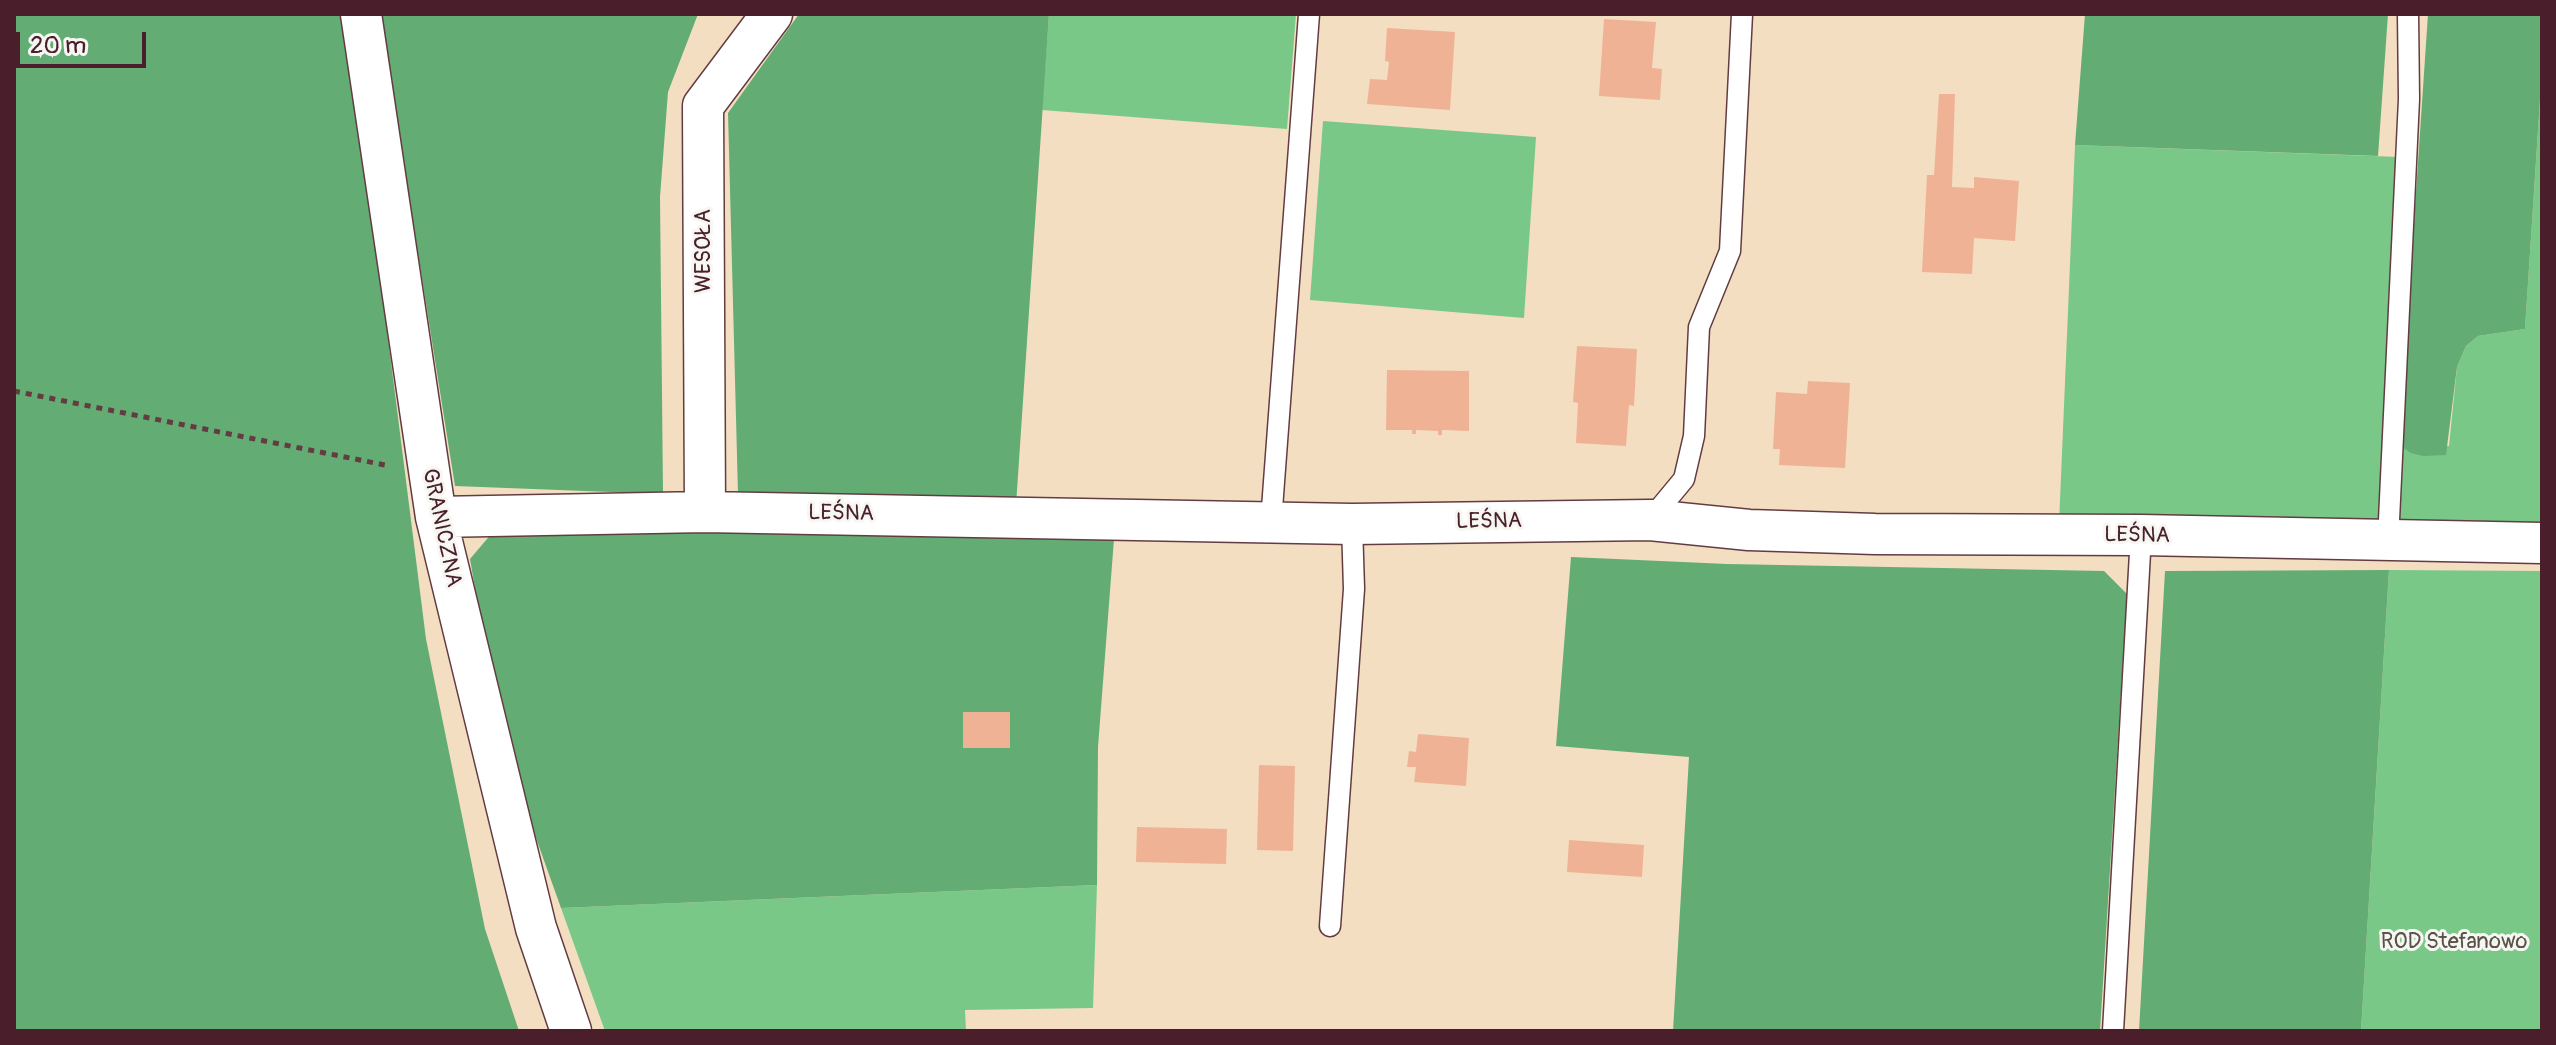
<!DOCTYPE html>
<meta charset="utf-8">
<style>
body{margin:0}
#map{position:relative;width:2556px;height:1045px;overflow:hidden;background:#f3dec1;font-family:Pangolin,sans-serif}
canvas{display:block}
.frame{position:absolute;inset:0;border:16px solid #4a1f2b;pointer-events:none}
.scale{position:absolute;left:16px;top:32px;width:130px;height:36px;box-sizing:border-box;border:4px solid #4a1f2b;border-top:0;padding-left:10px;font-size:24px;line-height:28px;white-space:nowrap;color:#4a1f2b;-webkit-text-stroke:6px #f6f6f2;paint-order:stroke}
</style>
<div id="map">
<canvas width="2556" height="1045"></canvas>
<div class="frame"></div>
<div class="scale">20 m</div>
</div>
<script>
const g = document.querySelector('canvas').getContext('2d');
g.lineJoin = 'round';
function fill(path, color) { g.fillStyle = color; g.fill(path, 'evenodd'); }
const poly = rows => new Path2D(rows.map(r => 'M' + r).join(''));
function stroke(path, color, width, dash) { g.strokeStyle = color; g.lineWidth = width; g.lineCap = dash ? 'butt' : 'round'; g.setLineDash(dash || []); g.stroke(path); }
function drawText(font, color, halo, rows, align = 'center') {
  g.font = font + ' Pangolin,sans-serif'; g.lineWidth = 6; g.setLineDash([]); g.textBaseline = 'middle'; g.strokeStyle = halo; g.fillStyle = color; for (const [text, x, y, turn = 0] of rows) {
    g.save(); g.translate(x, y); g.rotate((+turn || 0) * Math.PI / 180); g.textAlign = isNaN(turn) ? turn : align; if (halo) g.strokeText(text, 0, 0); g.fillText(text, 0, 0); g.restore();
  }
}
fill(poly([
 [1049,14,1296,14,1287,129,1042,110],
 [2542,69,2542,530,2395,527,2399,445,2449,446,2457,367,2466,346,2478,336,2525,329],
 [1323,121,1536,137,1524,318,1310,300],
 [2075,145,2399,157,2381,530,2059,524],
 [2389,570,2542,571,2542,1031,2361,1031],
 [1097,885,1093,1008,965,1010,966,1031,605,1031,561,908]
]), '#7ac887');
fill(poly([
 [14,14,347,14,426,639,485,929,519,1031,14,1031],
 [380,14,698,14,668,92,660,197,663,494,455,486],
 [799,14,1049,14,1016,505,738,494,728,113],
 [2085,14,2388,14,2378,156,2075,145],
 [2428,14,2542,14,2542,69,2525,329,2478,336,2466,346,2457,367,2446,455,2423,456,2411,453,2399,445],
 [498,526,1114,539,1098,747,1097,885,561,908,501,740,470,559],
 [1571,557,1727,564,2104,571,2127,594,2100,1031,1673,1031,1689,757,1556,746],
 [2389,570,2361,1031,2139,1031,2165,571]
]), '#63ac74');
fill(poly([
 [1604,19,1656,22,1652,68,1662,69,1660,100,1599,96],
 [1387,28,1455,32,1450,110,1367,104,1370,79,1387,80,1389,62,1385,61],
 [1939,94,1955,94,1952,187,1974,188,1974,177,2019,181,2015,241,1974,238,1972,274,1922,272,1927,175,1934,175],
 [1577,346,1637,349,1634,406,1629,405,1626,446,1576,443,1578,403,1573,402],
 [1387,370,1469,371,1469,431,1442,430,1442,435,1438,435,1438,431,1416,430,1416,434,1412,434,1412,430,1386,430],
 [1808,381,1850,383,1845,468,1779,465,1780,449,1773,449,1776,392,1807,394],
 [963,712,1010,712,1010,748,963,748],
 [1418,734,1469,738,1466,786,1414,782,1416,767,1407,767,1409,751,1416,752],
 [1259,765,1295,766,1293,851,1257,850],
 [1137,827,1227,829,1226,864,1136,862],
 [1569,840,1644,845,1642,877,1567,872]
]), '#f0b294');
const service = poly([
 [1650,520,1684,479,1694,436,1699,327,1730,251,1742,14],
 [1271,522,1309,14],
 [2388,541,2409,99,2408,14],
 [1330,926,1354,589,1352,524],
 [2113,1031,2141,535]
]);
const minor = poly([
 [361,14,436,517,536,928,571,1031],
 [705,512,703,106,772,14],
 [436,517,705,512,1352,524,1650,520,1749,530,1875,534,2141,535,2542,543]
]);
stroke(service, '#633c42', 23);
stroke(minor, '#633c42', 43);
stroke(poly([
 [14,391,385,465]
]), '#633c42', 5, [6, 6]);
stroke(service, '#fff', 20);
stroke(minor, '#fff', 40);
drawText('22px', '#4a1f2b', '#f6f6f2', [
 ["WESOŁA",704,251,-90],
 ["LEŚNA",841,514,1],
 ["LEŚNA",1489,522,-1],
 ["GRANICZNA",441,528,78],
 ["LEŚNA",2137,536,1]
]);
drawText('22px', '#585247', '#f6f6f2', [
 ["ROD Stefanowo",2454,942]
]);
</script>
